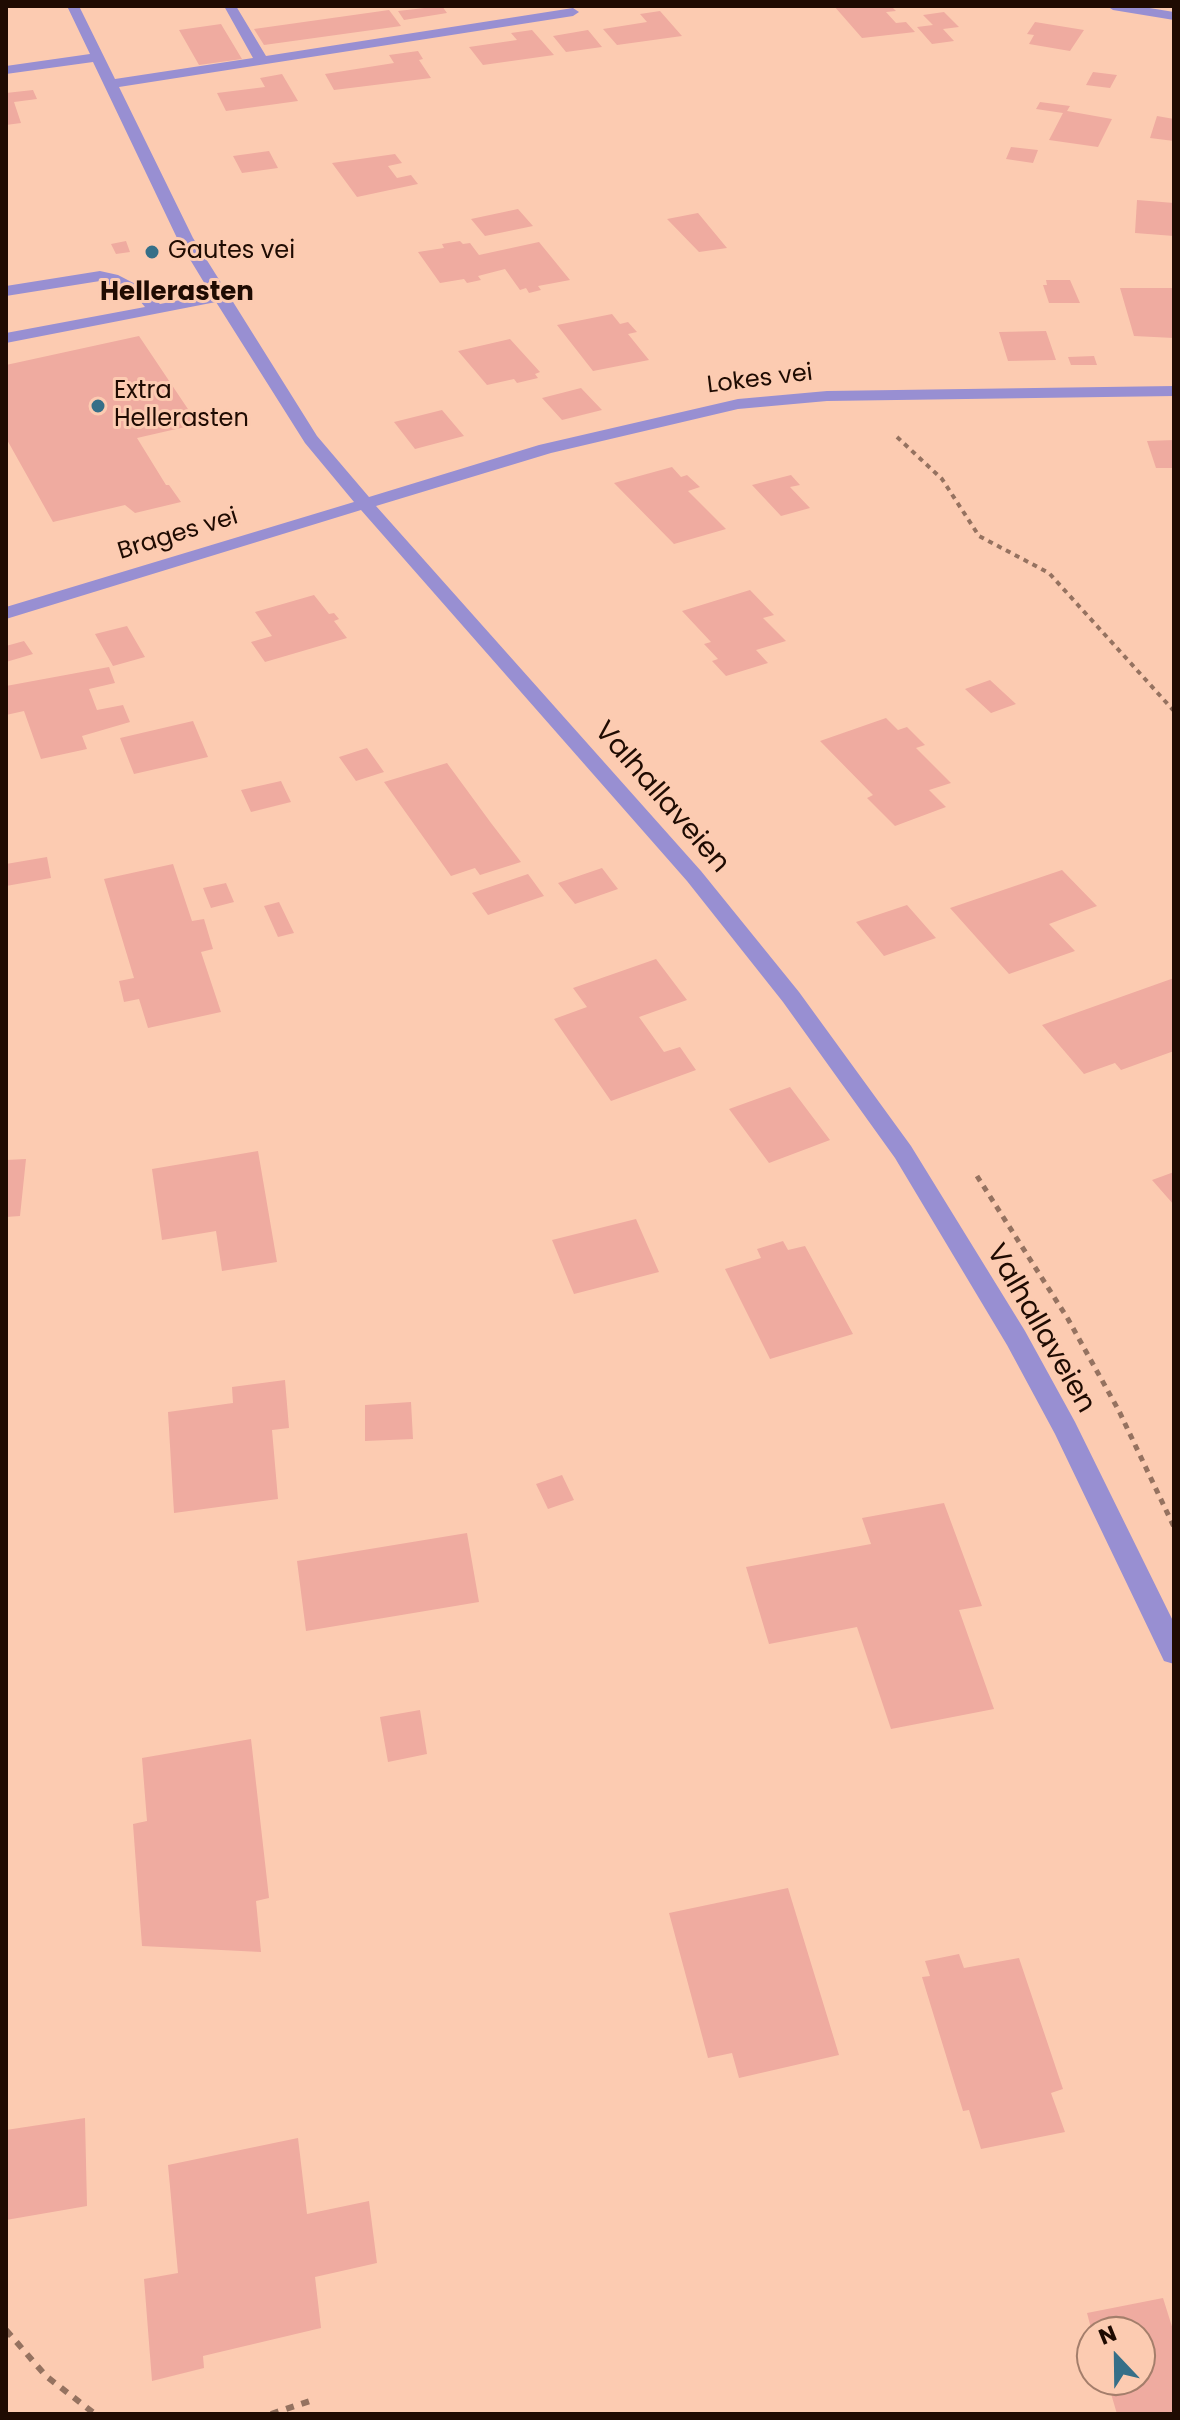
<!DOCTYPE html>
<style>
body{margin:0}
#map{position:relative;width:1180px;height:2420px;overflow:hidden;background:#fccbb1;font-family:Poppins,sans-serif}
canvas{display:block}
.frame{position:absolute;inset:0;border:8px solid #1f0b02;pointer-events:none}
.north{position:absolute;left:1076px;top:2316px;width:80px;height:80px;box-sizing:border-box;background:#fccbb1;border:2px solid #a47e6b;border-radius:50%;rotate:338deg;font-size:22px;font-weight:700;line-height:32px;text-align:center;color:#1f0b02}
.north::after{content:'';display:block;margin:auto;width:28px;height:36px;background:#366f88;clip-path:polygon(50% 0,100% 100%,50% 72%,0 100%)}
</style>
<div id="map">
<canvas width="1180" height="2420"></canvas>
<div class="frame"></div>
<div class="north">N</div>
</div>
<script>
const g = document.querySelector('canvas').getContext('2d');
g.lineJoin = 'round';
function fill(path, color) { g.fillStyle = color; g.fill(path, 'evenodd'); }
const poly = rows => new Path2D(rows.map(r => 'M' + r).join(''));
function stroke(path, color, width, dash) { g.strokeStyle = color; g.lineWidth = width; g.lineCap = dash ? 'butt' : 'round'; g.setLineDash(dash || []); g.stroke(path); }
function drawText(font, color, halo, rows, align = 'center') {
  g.font = font + ' Poppins,sans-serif'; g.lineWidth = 6; g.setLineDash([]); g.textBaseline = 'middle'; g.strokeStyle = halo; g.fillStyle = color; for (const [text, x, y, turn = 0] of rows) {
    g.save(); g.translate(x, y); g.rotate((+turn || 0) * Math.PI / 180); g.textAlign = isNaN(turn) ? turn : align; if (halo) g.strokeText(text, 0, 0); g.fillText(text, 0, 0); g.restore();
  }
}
fill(poly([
 [442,6,447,13,404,20,398,11],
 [834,6,891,6,896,11,886,12,896,23,906,22,915,32,862,38],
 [389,10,401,26,264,45,254,29],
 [660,11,682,36,617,45,603,29,647,22,640,14],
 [944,12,959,27,943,29,954,41,932,44,917,27,933,25,923,15],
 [1035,22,1084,30,1070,51,1029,44,1034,35,1027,34],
 [221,24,242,59,199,65,179,30],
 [532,30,554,55,483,65,469,47,517,40,511,33],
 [588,30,602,47,566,52,553,36],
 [418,51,423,59,419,60,431,78,334,90,325,74,394,63,389,55],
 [1093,72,1117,75,1110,88,1086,85],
 [282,74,298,101,226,111,217,93,265,87,260,78],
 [33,90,37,99,14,102,21,123,6,125,6,93],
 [1040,102,1070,106,1067,111,1112,119,1098,147,1049,140,1063,113,1036,109],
 [1157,116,1174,119,1174,141,1150,138],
 [1011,147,1038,150,1033,163,1006,159],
 [269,151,278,168,242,173,233,156],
 [395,154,402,163,388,166,397,178,411,175,418,184,357,197,332,163],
 [1137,200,1174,203,1174,236,1135,233],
 [518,209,533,226,485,236,471,219],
 [698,213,727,248,699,252,667,219],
 [126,241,130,252,116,254,111,244],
 [460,241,463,244,470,243,479,255,539,242,570,280,538,286,541,290,529,293,526,288,520,290,505,269,478,276,481,280,467,283,464,279,440,283,418,252,444,248,442,244],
 [1046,280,1070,280,1080,303,1049,303,1043,285,1047,285],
 [1120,288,1174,288,1174,338,1134,336],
 [612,314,620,324,628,322,637,332,628,334,649,360,593,371,557,325],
 [1046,331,1056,360,1008,361,999,332],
 [139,336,198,424,137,438,166,485,169,485,181,502,135,513,125,505,53,522,6,438,6,365],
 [510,339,540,372,535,374,538,378,517,383,514,379,487,385,458,351],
 [1094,356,1097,365,1071,365,1068,357],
 [581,388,602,410,562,420,542,398],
 [442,410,464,436,415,449,394,422],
 [1174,440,1174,468,1156,468,1147,441],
 [672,467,681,477,687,475,700,487,688,491,726,529,674,544,614,483],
 [791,475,800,485,790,487,810,508,781,516,752,485],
 [750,590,774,615,763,618,786,641,756,650,768,663,726,676,712,661,718,659,704,644,711,642,682,611],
 [314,595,329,614,334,613,339,619,334,621,347,638,265,662,251,642,272,636,255,612],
 [127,626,145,657,113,666,95,634],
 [24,641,33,654,6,662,6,646],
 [109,667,115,683,89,689,97,710,123,705,130,722,82,736,87,749,41,759,24,711,6,715,6,686],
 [990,680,1016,704,991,713,965,689],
 [886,718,898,730,907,727,925,745,916,748,951,783,929,790,946,807,895,826,867,798,873,795,820,741],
 [193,721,208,757,134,774,120,738],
 [367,748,384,772,356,781,339,757],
 [447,763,491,823,521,862,480,875,475,868,451,876,384,782],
 [281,781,291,802,251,812,241,790],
 [47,857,51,878,6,886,6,864],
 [173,864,192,921,204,919,213,949,201,952,221,1012,148,1028,139,999,124,1002,119,981,134,978,104,879],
 [602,868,618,889,575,904,558,883],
 [1062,870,1097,906,1049,924,1075,951,1009,974,950,908],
 [528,874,544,896,488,915,472,893],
 [226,883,234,902,211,908,203,888],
 [279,902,294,933,278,937,264,906],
 [907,905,936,938,884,956,856,922],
 [656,959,687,1000,639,1017,664,1052,680,1047,696,1070,611,1101,554,1019,587,1007,573,988],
 [1174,978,1174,1051,1121,1070,1115,1063,1084,1074,1042,1025],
 [790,1087,830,1140,769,1163,729,1109],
 [258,1151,277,1262,222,1271,216,1231,162,1240,152,1169],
 [26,1159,20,1216,6,1217,6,1160],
 [1174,1172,1174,1205,1152,1180],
 [636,1219,659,1272,574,1294,552,1240],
 [783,1241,788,1250,805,1246,853,1334,770,1359,725,1269,761,1258,757,1249],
 [285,1380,289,1428,272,1430,278,1499,174,1513,168,1412,233,1403,232,1387],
 [411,1402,413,1439,365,1441,365,1405],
 [562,1475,574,1500,548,1509,536,1484],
 [944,1503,982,1606,959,1610,994,1709,891,1729,857,1627,769,1644,746,1567,871,1544,862,1518],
 [467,1533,479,1602,306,1631,297,1561],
 [420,1710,427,1754,388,1762,380,1717],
 [251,1739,269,1898,256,1901,261,1952,142,1946,133,1824,147,1821,142,1758],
 [788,1888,839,2055,739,2078,732,2053,708,2058,669,1913],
 [959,1954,964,1968,1019,1958,1063,2089,1051,2093,1065,2132,981,2149,969,2110,963,2111,922,1977,930,1976,925,1961],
 [85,2118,87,2206,6,2220,6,2130],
 [298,2138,307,2214,369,2201,377,2263,315,2277,321,2328,203,2356,204,2368,152,2381,144,2279,178,2273,168,2165],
 [1163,2298,1174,2333,1174,2414,1117,2414,1107,2380,1140,2380,1140,2332,1092,2332,1087,2313]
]), '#efaba0');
stroke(poly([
 [897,437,942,479,979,536,1049,573,1174,711]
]), '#957260', 4, [5, 5]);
stroke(poly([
 [977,1176,1068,1319,1119,1411,1174,1527]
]), '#957260', 5, [6, 6]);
stroke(poly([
 [6,2330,46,2376,95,2414],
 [271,2414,310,2401]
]), '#957260', 6, [8, 8]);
fill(poly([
 [67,6,79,6,115,79,253,58,224,6,236,6,266,56,573,8,579,12,573,16,119,87,193,238,317,436,369,497,539,445,738,399,827,391,1174,386,1174,396,827,401,738,409,551,453,376,506,701,871,799,992,911,1146,1025,1331,1075,1422,1174,1623,1174,1664,1164,1661,1055,1434,1007,1345,895,1158,783,1002,687,881,361,510,6,619,6,607,354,502,305,443,216,302,6,343,6,333,145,307,135,295,100,281,6,296,6,286,100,271,118,275,145,289,160,304,211,294,177,238,93,62,6,74,6,66,90,54,67,6],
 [1107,6,1137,6,1174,12,1174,20,1113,10,1107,6]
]), '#988fd2');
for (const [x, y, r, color] of [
 [152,252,8,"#366f88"],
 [98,406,8,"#366f88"]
]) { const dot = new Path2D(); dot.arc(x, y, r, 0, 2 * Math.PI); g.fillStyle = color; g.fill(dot); stroke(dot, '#fccbb1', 3); }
drawText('24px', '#1f0b02', '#fccbb1', [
 ["Gautes vei",168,252],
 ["Extra",114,392],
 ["Hellerasten",114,420]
], 'left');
drawText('24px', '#1f0b02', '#fccbb1', [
 ["Lokes vei",760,380,-7],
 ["Brages vei",178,535,-17]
]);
drawText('bold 26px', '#1f0b02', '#fccbb1', [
 ["Hellerasten",177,293]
]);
drawText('28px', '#1f0b02', '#fccbb1', [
 ["Valhallaveien",661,798,49],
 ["Valhallaveien",1040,1329,60]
]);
</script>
